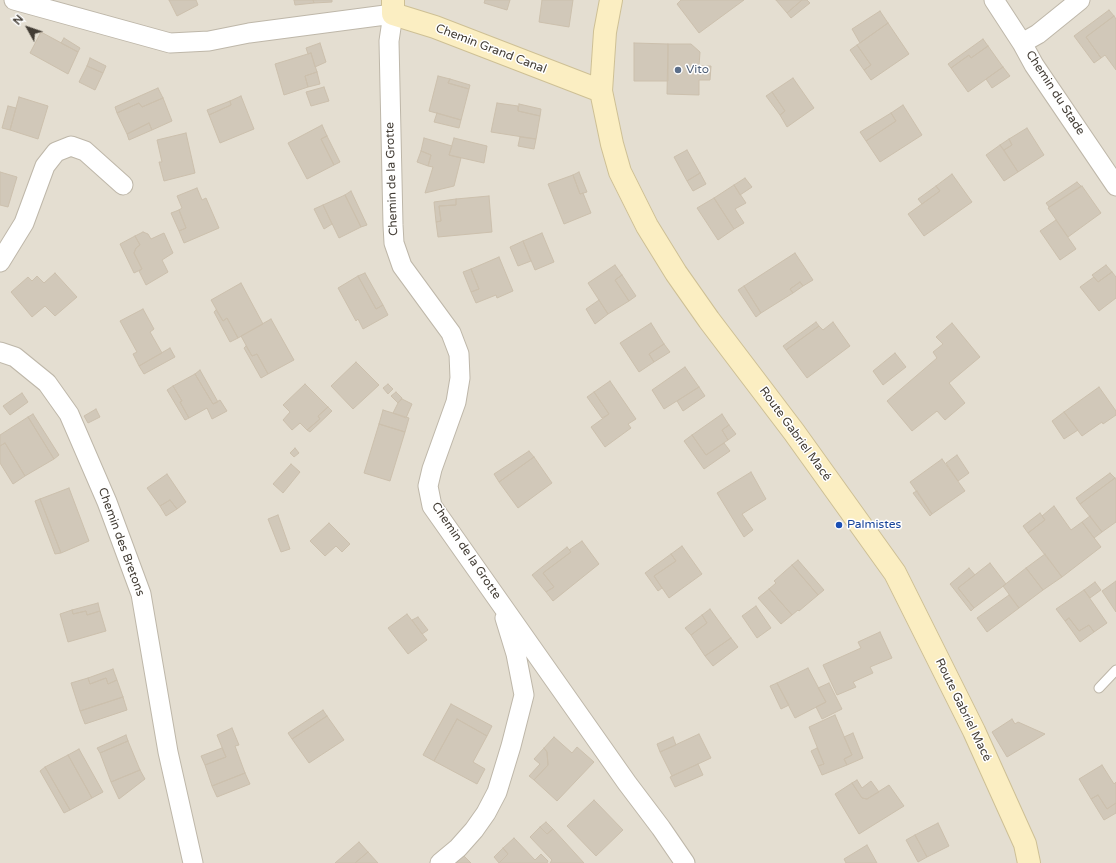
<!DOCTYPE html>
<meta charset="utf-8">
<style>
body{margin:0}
#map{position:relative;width:1116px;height:863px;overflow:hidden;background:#f0ece3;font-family:"Varela Round",sans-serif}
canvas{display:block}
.north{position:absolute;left:8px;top:8px;width:40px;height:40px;-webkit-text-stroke:3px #fff;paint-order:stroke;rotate:310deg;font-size:11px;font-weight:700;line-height:16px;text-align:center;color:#423c34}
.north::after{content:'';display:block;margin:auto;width:14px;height:18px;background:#423c34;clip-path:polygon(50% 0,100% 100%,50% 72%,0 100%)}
</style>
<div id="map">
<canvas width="1116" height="863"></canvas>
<div class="north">N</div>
</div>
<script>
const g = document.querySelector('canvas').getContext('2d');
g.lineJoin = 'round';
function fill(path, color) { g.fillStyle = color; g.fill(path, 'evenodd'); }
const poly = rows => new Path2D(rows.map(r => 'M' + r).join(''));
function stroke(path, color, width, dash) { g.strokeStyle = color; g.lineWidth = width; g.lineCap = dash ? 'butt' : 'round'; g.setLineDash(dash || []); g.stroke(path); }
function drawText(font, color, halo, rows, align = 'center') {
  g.font = font + ' "Varela Round",sans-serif'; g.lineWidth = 3; g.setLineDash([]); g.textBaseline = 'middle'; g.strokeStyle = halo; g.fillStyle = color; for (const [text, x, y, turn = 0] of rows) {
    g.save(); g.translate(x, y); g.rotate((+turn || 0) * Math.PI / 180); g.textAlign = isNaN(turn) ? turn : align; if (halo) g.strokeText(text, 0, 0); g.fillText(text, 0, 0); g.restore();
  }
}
fill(poly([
 [0,0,1116,0,1116,863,0,863]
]), '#e4ded1');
const building = poly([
 [169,0,196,0,198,5,177,16,169,0],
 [294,0,313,0,314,3,295,5,294,0],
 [313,0,332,0,332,2,314,3,313,0],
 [485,0,510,0,507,10,484,3,485,0],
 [542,0,573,0,569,27,539,22,542,0],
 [681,0,744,0,699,33,677,4,681,0],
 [776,0,802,0,787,13,776,0],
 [802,0,807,0,810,3,791,18,787,13,802,0],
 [1109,10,1114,16,1086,37,1101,58,1094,63,1074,36,1109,10],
 [880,11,888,23,860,43,852,29,880,11],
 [1114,16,1116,19,1116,70,1105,55,1101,58,1086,37,1114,16],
 [888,23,909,54,871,80,864,70,871,65,857,45,888,23],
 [41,32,78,52,68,74,30,53,41,32],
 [64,38,80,48,78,52,61,43,64,38],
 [983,39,988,46,971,58,969,55,951,68,948,64,983,39],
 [320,43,326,62,315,67,311,53,308,54,306,48,320,43],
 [634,43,668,44,668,81,634,81,634,43],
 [668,44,691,44,700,52,699,66,711,66,710,80,699,80,699,95,667,94,668,44],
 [857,45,871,65,864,70,850,50,857,45],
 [988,46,1003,67,968,92,951,68,969,55,971,58,988,46],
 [311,53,317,72,305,76,308,87,284,95,275,64,311,53],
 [90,58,106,66,103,73,87,66,90,58],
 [87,66,103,73,95,90,79,82,87,66],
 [1003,67,1010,76,992,88,986,79,1003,67],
 [317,72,320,84,308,87,305,76,317,72],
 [438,76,450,79,448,83,469,89,461,120,429,111,438,76],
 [793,78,814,108,787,127,780,115,785,111,772,92,793,78],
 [450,79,470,85,469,89,448,83,450,79],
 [324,87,329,101,311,106,306,92,324,87],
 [158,88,163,98,142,107,139,103,117,113,115,107,158,88],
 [772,92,785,111,780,115,766,96,772,92],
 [241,96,254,129,220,143,209,115,231,105,230,101,241,96],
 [19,97,48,106,38,139,10,130,19,97],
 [163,98,172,121,152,130,149,123,127,134,117,113,139,103,142,107,163,98],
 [230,101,231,105,209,115,207,110,230,101],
 [497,103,518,106,518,111,540,116,536,139,491,132,497,103],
 [519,104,541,109,540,116,518,111,519,104],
 [903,105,922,135,880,162,866,141,896,121,891,113,903,105],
 [8,106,16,108,10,130,2,128,8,106],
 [437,113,461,120,459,128,434,122,437,113],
 [891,113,896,121,866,141,860,132,891,113],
 [149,123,152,130,129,140,127,134,149,123],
 [322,125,327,136,321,139,334,165,307,179,288,143,322,125],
 [1027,128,1044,155,1018,172,1004,150,1012,145,1009,139,1027,128],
 [186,133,195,173,164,181,159,162,162,162,157,140,186,133],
 [327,136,340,162,334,165,321,139,327,136],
 [520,137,536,139,534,149,518,146,520,137],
 [424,138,452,146,449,155,461,158,454,186,425,193,433,167,428,166,431,155,421,151,424,138],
 [454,138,487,146,484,163,449,155,454,138],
 [1009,139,1012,145,1004,150,1000,145,1009,139],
 [1000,145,1018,172,1004,181,986,155,1000,145],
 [687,150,700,173,687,181,674,157,687,150],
 [421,151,431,155,428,166,417,162,421,151],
 [0,172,17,177,8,207,0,205,0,172],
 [579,172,587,192,580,194,573,175,579,172],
 [700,173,706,184,693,191,687,181,700,173],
 [952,174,972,202,924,236,908,214,940,191,936,186,952,174],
 [573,175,580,194,583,193,591,213,564,224,548,184,573,175],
 [745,178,752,187,740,195,734,185,745,178],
 [1077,182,1081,186,1049,207,1046,203,1077,182],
 [734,185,746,203,735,209,744,223,734,229,714,198,734,185],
 [936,186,940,191,922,204,918,199,936,186],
 [1082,186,1101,213,1068,237,1048,208,1082,186],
 [197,188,202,200,206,198,219,228,184,243,179,231,186,228,179,210,182,208,177,196,197,188],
 [351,191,367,225,361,227,345,195,351,191],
 [345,195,361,227,339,238,323,205,345,195],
 [489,196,492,232,438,237,436,222,441,221,439,206,456,205,456,199,489,196],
 [714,198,734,229,718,240,697,208,714,198],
 [456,199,456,205,439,206,441,221,436,222,434,202,456,199],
 [323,205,332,224,324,229,314,209,323,205],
 [179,210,186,228,179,231,171,213,179,210],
 [1056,220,1076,249,1060,260,1040,231,1056,220],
 [143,232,148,234,151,239,164,233,173,253,162,260,168,272,146,285,139,271,142,269,134,253,136,248,140,245,135,236,143,232],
 [542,233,554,262,535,270,523,241,542,233],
 [135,236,140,245,136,248,134,253,142,269,134,273,120,244,135,236],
 [523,241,531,261,518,266,510,247,523,241],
 [795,253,813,280,803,286,800,282,790,289,793,293,761,313,744,286,795,253],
 [499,257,513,291,497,298,496,295,476,303,471,292,479,289,471,269,499,257],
 [615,265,622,275,615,280,629,301,608,314,588,283,615,265],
 [1106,265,1112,272,1098,282,1092,275,1106,265],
 [471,269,479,289,471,292,463,272,471,269],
 [1112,272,1116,277,1116,298,1099,311,1080,287,1094,277,1098,282,1112,272],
 [55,273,77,297,55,316,45,306,32,317,11,292,28,277,32,281,37,276,44,283,55,273],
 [365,273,383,305,376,309,358,276,365,273],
 [622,275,636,296,629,301,615,280,622,275],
 [358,276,376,309,383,305,388,315,363,329,358,319,356,321,338,288,358,276],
 [800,282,803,286,793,293,790,289,800,282],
 [241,283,263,324,238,338,227,318,223,321,211,300,241,283],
 [744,286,761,313,756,317,738,290,744,286],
 [599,300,608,314,595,324,586,309,599,300],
 [143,309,154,329,150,332,162,353,139,366,133,354,137,352,120,321,143,309],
 [216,310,223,321,227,318,238,338,230,342,214,312,216,310],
 [271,319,294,360,268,374,257,354,252,356,241,336,271,319],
 [816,322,819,326,786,350,783,346,816,322],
 [833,322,850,346,807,378,786,350,819,326,823,330,833,322],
 [651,323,664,344,649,354,654,362,639,372,620,343,651,323],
 [952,323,980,357,949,383,965,403,945,420,937,411,912,431,887,401,937,358,933,352,943,344,936,337,952,323],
 [664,344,670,352,654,362,649,354,664,344],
 [246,346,252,356,257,354,268,374,261,378,244,348,246,346],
 [170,348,175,357,144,374,139,366,170,348],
 [895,353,906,367,883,385,873,371,895,353],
 [356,362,379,385,353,409,331,386,356,362],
 [685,367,699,387,664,409,652,390,685,367],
 [200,370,218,402,213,404,195,374,200,370],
 [195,374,213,404,220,400,227,411,212,419,207,408,189,418,180,402,182,401,173,386,195,374],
 [610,381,636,419,628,424,631,428,605,447,591,427,609,414,594,392,610,381],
 [305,384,328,407,318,416,320,419,307,430,300,423,292,430,283,420,290,412,283,405,305,384],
 [388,384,393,389,388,394,383,388,388,384],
 [173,386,182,401,180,402,189,418,185,420,167,390,173,386],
 [699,387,705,396,683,411,677,401,699,387],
 [1099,387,1116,411,1116,415,1103,424,1102,422,1082,436,1064,412,1099,387],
 [396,392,402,398,398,403,391,396,396,392],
 [594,392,609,414,602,418,587,397,594,392],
 [22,393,28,402,10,415,3,406,22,393],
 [402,399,412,404,406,418,393,413,398,403,402,399],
 [328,407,332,411,310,432,307,430,320,419,318,416,328,407],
 [96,409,100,417,88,423,84,416,96,409],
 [383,410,409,418,405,432,379,424,383,410],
 [1064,412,1078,430,1064,439,1052,421,1064,412],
 [33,414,59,455,54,459,28,417,33,414],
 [722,414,729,425,722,430,728,440,706,455,692,435,722,414],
 [28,417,54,459,25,476,5,443,0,446,0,435,28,417],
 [379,424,405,432,390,481,364,473,379,424],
 [729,425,736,434,728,440,722,430,729,425],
 [692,435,706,455,724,443,730,451,704,469,684,441,692,435],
 [5,443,25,476,13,484,0,463,0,446,5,443],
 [295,448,299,453,294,457,290,453,295,448],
 [529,451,534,457,499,482,494,474,529,451],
 [957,455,969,473,958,481,946,463,957,455],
 [534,457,552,483,518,508,499,482,534,457],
 [942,459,965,491,932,514,910,482,942,459],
 [291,464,300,472,283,493,273,484,291,464],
 [751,472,766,499,742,514,753,530,744,537,717,493,751,472],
 [1110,473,1115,478,1080,504,1076,498,1110,473],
 [167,474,186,502,177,509,170,500,160,506,147,488,167,474],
 [1115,478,1116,480,1116,522,1102,532,1080,504,1115,478],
 [69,488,89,541,61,553,40,499,69,488],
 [917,491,932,514,930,516,913,493,917,491],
 [40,499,61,553,55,554,35,501,40,499],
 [170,500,177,509,166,516,160,506,170,500],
 [1054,506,1071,530,1082,522,1101,547,1062,577,1028,533,1045,520,1042,516,1054,506],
 [1040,513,1045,520,1028,533,1023,526,1040,513],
 [278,515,290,549,281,552,268,519,278,515],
 [1090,516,1102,532,1094,538,1082,522,1090,516],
 [329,523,350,544,342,552,336,546,325,556,310,541,329,523],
 [582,541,599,564,553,601,546,592,554,587,543,573,571,552,569,550,582,541],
 [682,546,702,574,669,598,654,576,676,561,671,554,682,546],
 [567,547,571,552,543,573,554,587,546,592,532,575,567,547],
 [671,554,676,561,654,576,662,588,658,591,645,573,671,554],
 [1045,554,1062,577,1043,590,1026,568,1045,554],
 [798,560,824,590,818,595,792,565,798,560],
 [990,563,1006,584,974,608,958,588,990,563],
 [792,565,818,595,799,611,798,610,792,615,769,589,776,583,774,581,792,565],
 [969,568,975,575,958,588,974,608,971,611,950,584,969,568],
 [1026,568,1043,590,1019,608,1003,586,1026,568],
 [1116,581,1116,612,1102,591,1116,581],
 [1095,582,1101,590,1090,598,1084,590,1095,582],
 [769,589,792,615,781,624,758,598,769,589],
 [1084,590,1107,623,1094,632,1089,625,1079,631,1069,618,1065,621,1056,609,1084,590],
 [1009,595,1019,608,987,632,977,618,1009,595],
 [98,603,100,611,87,615,86,611,73,614,72,610,98,603],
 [756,606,771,628,757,638,742,616,756,606],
 [710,609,731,638,705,656,691,635,707,623,702,615,710,609],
 [72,610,73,614,86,611,87,615,100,611,106,631,68,642,60,614,72,610],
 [407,614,427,640,408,654,388,628,407,614],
 [702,615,707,623,691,635,685,628,702,615],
 [418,617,428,630,422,634,412,620,418,617],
 [1069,618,1079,631,1089,625,1094,632,1080,642,1065,621,1069,618],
 [880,632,892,658,870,667,873,673,853,682,856,687,837,695,823,665,861,648,858,642,880,632],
 [731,638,738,647,713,666,705,656,731,638],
 [808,668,826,702,795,718,777,683,808,668],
 [113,669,117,680,108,684,106,678,90,684,88,678,113,669],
 [88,678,90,684,106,678,108,684,117,680,123,697,80,711,71,683,88,678],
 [777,683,789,705,781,709,770,686,777,683],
 [829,683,842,709,822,719,816,707,826,702,818,688,829,683],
 [123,697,127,710,85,724,80,711,123,697],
 [451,704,492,726,487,736,457,719,434,761,423,755,451,704],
 [323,710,327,716,292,739,288,733,323,710],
 [835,715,852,755,844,759,847,765,822,775,818,766,824,764,809,727,835,715],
 [327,716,344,740,309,763,292,739,327,716],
 [457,719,487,736,473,762,485,769,477,784,434,761,457,719],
 [1012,719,1015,724,1018,722,1045,734,1007,757,992,732,1012,719],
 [232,728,239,745,235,746,245,773,212,786,205,765,226,757,217,735,232,728],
 [853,733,863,758,847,765,844,759,852,755,844,737,853,733],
 [699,734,711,758,672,776,660,752,699,734],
 [126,735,128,741,100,753,97,748,126,735],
 [554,737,572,753,577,747,594,762,557,801,534,780,548,765,547,752,544,748,554,737],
 [673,737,676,745,660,752,657,744,673,737],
 [128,741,140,770,111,782,100,753,128,741],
 [222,748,226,757,205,765,201,756,222,748],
 [544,748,547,752,548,765,534,780,529,776,540,764,534,759,544,748],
 [817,748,824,764,818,766,811,751,817,748],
 [79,749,103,792,92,798,68,755,79,749],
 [68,755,92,798,70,810,45,767,68,755],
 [698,764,703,775,675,787,670,777,698,764],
 [1102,765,1114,784,1116,782,1116,803,1107,809,1098,795,1091,799,1079,779,1102,765],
 [45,767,70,810,64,813,40,771,45,767],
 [140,770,145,779,119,799,111,782,140,770],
 [245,773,250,784,217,797,212,786,245,773],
 [857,780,862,788,871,781,879,792,867,799,862,798,852,783,857,780],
 [852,783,862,798,867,799,889,785,904,806,859,834,835,794,852,783],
 [1098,795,1107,809,1116,803,1116,813,1104,820,1091,799,1098,795],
 [594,800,623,830,596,856,567,826,594,800],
 [546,822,553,829,547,834,540,827,546,822],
 [938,823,949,846,927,857,915,835,938,823],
 [540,827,547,834,553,829,584,863,550,863,552,860,530,837,540,827],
 [915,835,927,857,918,862,906,840,915,835],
 [514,838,535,860,541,854,548,861,547,863,499,863,508,854,503,848,514,838],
 [359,842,368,852,355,863,335,863,359,842],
 [867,845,877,863,846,863,844,859,867,845],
 [503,848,508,854,499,863,494,857,503,848],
 [368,852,378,863,355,863,368,852],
 [461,853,471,863,453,863,461,853]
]);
fill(building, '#d1c8b9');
stroke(building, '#ccc0ad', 1);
const lane = poly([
 [1099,688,1116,670]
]);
const street = poly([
 [14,0,170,43,209,41,249,33,393,14,389,41,393,225,394,243,402,266,451,333,459,354,460,378,456,402,432,469,428,486,432,506,627,783,661,828,685,863],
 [994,0,1022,43,1034,65,1116,186],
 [1022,43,1038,34,1080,0],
 [0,262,24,223,45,166,56,152,71,146,85,151,123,185],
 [0,352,15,357,47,383,69,414,107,502,141,594,168,752,193,863],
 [440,863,458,848,474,830,486,813,497,792,511,746,524,695,516,654,505,618]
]);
const secondary = poly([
 [393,0,393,14,435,27,601,91],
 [611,0,605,32,601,91,612,144,620,172,647,226,676,273,709,320,794,432,895,573,974,731,1025,844,1029,863]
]);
stroke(lane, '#beb7a9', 11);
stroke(street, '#beb7a9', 21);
stroke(secondary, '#cec095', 24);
stroke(lane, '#fff', 9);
stroke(street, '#fff', 19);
stroke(secondary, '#fbeec2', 22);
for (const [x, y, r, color] of [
 [678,70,4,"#5c6f8a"],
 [839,525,4,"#1a4fb4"]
]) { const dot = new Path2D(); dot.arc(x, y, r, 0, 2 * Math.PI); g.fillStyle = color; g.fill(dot); stroke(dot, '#fff', 1.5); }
drawText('12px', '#423c34', '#fff', [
 ["Chemin Grand Canal",491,49,21],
 ["Chemin du Stade",1055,93,57],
 ["Chemin de la Grotte",392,179,-92],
 ["Route Gabriel Macé",795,434,54],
 ["Chemin des Bretons",121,542,70],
 ["Chemin de la Grotte",466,551,56],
 ["Route Gabriel Macé",963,710,64]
]);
drawText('12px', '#4e5e75', '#fff', [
 ["Vito",686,70]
], 'left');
drawText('12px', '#164399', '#fff', [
 ["Palmistes",847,525]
], 'left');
</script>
